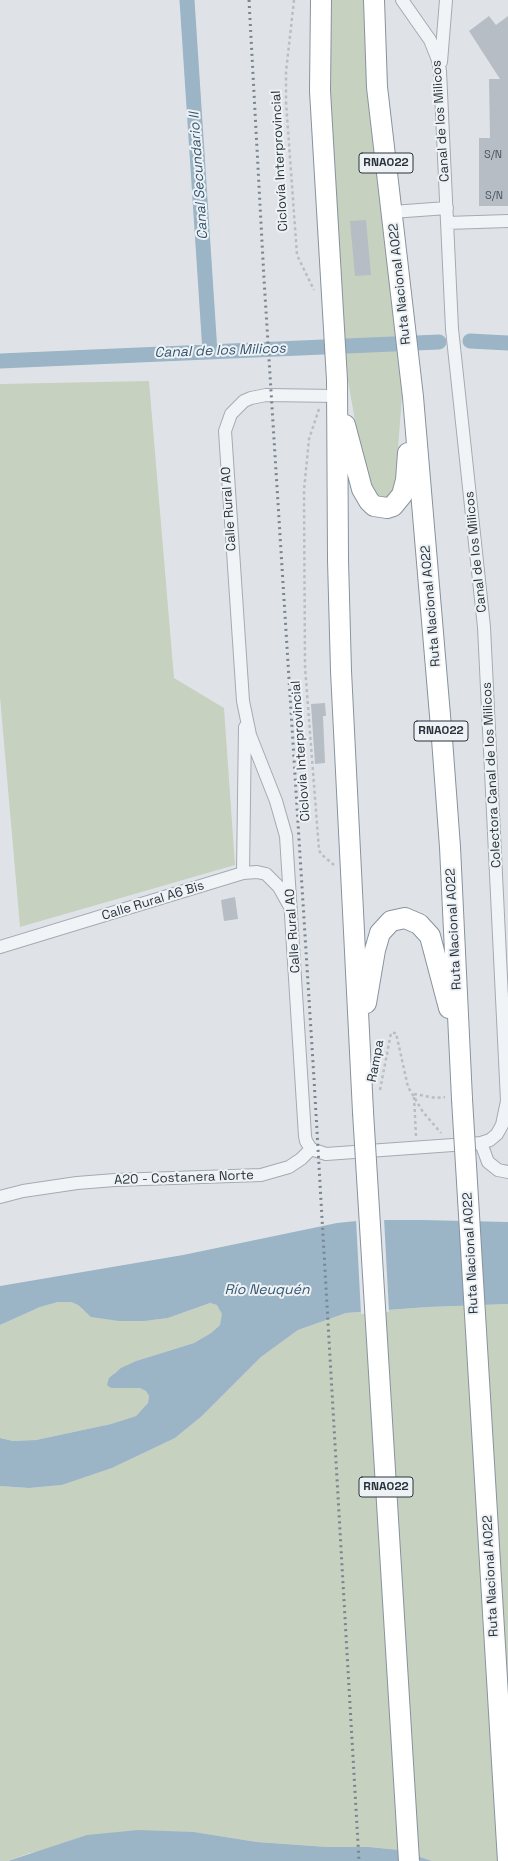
<!DOCTYPE html>
<meta charset="utf-8">
<style>
body{margin:0}
canvas{display:block;background:#dfe3e8}
</style>
<canvas width="508" height="1861"></canvas>
<script>
const g = document.querySelector('canvas').getContext('2d');
g.lineJoin = 'round';
function fill(path, color) { g.fillStyle = color; g.fill(path, 'evenodd'); }
const poly = rows => new Path2D(rows.map(r => 'M' + r).join(''));
function stroke(path, color, width, dash) { g.strokeStyle = color; g.lineWidth = width; g.lineCap = dash ? 'butt' : 'round'; g.setLineDash(dash || []); g.stroke(path); }
function drawText(font, color, halo, rows, align = 'center') {
  g.font = font + ' "Space Grotesk",sans-serif'; g.lineWidth = 4; g.setLineDash([]); g.textBaseline = 'middle'; g.strokeStyle = halo; g.fillStyle = color; for (const [text, x, y, turn = 0] of rows) {
    g.save(); g.translate(x, y); g.rotate((+turn || 0) * Math.PI / 180); g.textAlign = isNaN(turn) ? turn : align; if (halo) g.strokeText(text, 0, 0); g.fillText(text, 0, 0); g.restore();
  }
}
fill(poly([
 [331,0,365,0,401,366,402,397,395,486,393,492,389,497,382,498,378,498,364,472,348,381,340,283,331,116],
 [149,381,174,678,224,708,235,865,20,927,0,697,0,384],
 [58,1302,71,1302,78,1305,84,1311,119,1321,145,1321,168,1318,210,1303,217,1305,220,1308,222,1314,222,1320,220,1325,211,1333,194,1343,136,1361,114,1373,111,1388,140,1388,146,1391,149,1396,148,1403,136,1416,111,1424,36,1440,13,1441,0,1438,0,1325,40,1307],
 [508,1304,508,1861,432,1861,399,1850,369,1847,327,1847,257,1842,194,1832,30,1853,8,1861,0,1861,0,1486,29,1488,62,1485,112,1468,175,1438,202,1416,261,1357,298,1330,346,1313,428,1307]
]), '#c7d1c0');
fill(poly([
 [366,1220,422,1220,508,1222,508,1304,428,1307,346,1313,298,1330,261,1357,202,1416,175,1438,112,1468,62,1485,29,1488,0,1486,0,1438,13,1441,36,1440,111,1424,136,1416,148,1403,149,1396,146,1391,140,1388,111,1388,107,1385,109,1378,121,1368,136,1361,194,1343,211,1333,220,1325,222,1314,217,1305,210,1303,168,1318,145,1321,119,1321,91,1317,78,1305,71,1302,58,1302,40,1307,0,1325,0,1286,183,1255,337,1223],
 [138,1830,194,1832,257,1842,327,1847,369,1847,399,1850,432,1861,8,1861,87,1835]
]), '#9bb5c7');
fill(poly([
 [384,1218,389,1312,361,1314,356,1219]
]), '#dfe3e8');
stroke(poly([
 [187,0,210,352],
 [470,341,508,343],
 [0,361,439,342]
]), '#9bb5c7', 15);
fill(poly([
 [489,16,496,25,508,16,508,206,479,206,479,138,490,138,489,79,500,79,469,31],
 [366,220,371,275,355,276,350,221],
 [325,703,326,716,323,716,325,763,315,764,311,704],
 [235,897,238,919,224,921,221,900]
]), '#b6bdc4');
const minor = poly([
 [441,62,446,0],
 [392,212,447,208],
 [447,223,508,221],
 [243,873,245,727],
 [0,947,243,873,257,872,266,874,279,887,289,905],
 [481,1143,488,1162,498,1170,508,1172],
 [311,1149,326,1154,481,1143,490,1140,497,1134,502,1125,507,1101,484,627,452,329,440,71,438,60,430,40,402,0],
 [311,1149,306,1141,305,1136,286,836,276,801,250,735,243,701,225,431,231,414,244,401,251,398,266,395,337,396],
 [0,1197,23,1191,77,1183,115,1180,261,1175,289,1167,301,1159,311,1149]
]);
const trunk = poly([
 [321,0,320,91,337,380,338,560,341,671,363,1112],
 [374,0,377,87,413,397,442,739,450,847,462,1099],
 [345,425,362,489,369,501,374,506,387,508,393,506,402,495,406,480,408,453],
 [366,1003,375,950,380,933,391,921,405,918,419,924,430,936,449,1008]
]);
stroke(minor, '#a4abb2', 14);
stroke(trunk, '#87939e', 22);
stroke(poly([
 [294,0,286,72,286,102,297,255,314,290],
 [319,409,309,439,304,490,305,667,319,850,321,854,334,865],
 [380,1090,391,1033,396,1033,408,1087,423,1112,441,1133],
 [414,1094,436,1098,445,1097],
 [414,1097,416,1136]
]), '#b9bec2', 2.5, [3, 3]);
stroke(minor, '#f1f4f6', 12);
stroke(trunk, '#fff', 20);
stroke(poly([
 [249,0,264,279,314,1079,359,1861]
]), '#798591', 3, [2, 4]);
const trunkBridge = poly([
 [462,1099,508,1861],
 [363,1112,409,1861]
]);
stroke(trunkBridge, '#87939e', 22, []);
stroke(trunkBridge, '#fff', 20);
drawText('11px', '#4c5660', null, [
 ["S/N",493,155],
 ["S/N",494,196]
]);
for (const [x, y, w] of [
 [386,163,54],
 [441,731,54],
 [386,1487,54]
]) { const box = new Path2D(); box.roundRect(x - w / 2, y - 10, w, 20, 3); g.fillStyle = '#eef2f5'; g.fill(box); stroke(box, '#28333e', 1); }
drawText('bold 12px', '#28333e', null, [
 ["RNA022",386,163],
 ["RNA022",441,731],
 ["RNA022",386,1487]
]);
drawText('13px', '#28333e', '#eef2f5', [
 ["Canal de los Milicos",441,121,-94],
 ["Ciclovía Interprovincial",280,161,-93],
 ["Ruta Nacional A022",400,284,-96],
 ["Calle Rural A0",229,509,-94],
 ["Canal de los Milicos",476,552,-96],
 ["Ruta Nacional A022",431,606,-95],
 ["Ciclovía Interprovincial",301,751,-94],
 ["Colectora Canal de los Milicos",492,775,-93],
 ["Calle Rural A6 Bis",153,901,-17],
 ["Ruta Nacional A022",454,929,-93],
 ["Calle Rural A0",293,931,-94],
 ["Rampa",376,1061,-79],
 ["A20 - Costanera Norte",184,1178,-2],
 ["Ruta Nacional A022",471,1253,-93],
 ["Ruta Nacional A022",491,1576,-93]
]);
drawText('italic 14px', '#345671', '#eef2f5', [
 ["Canal Secundario II",199,176,-94],
 ["Canal de los Milicos",220,351,-2],
 ["Río Neuquén",267,1290]
]);
</script>
